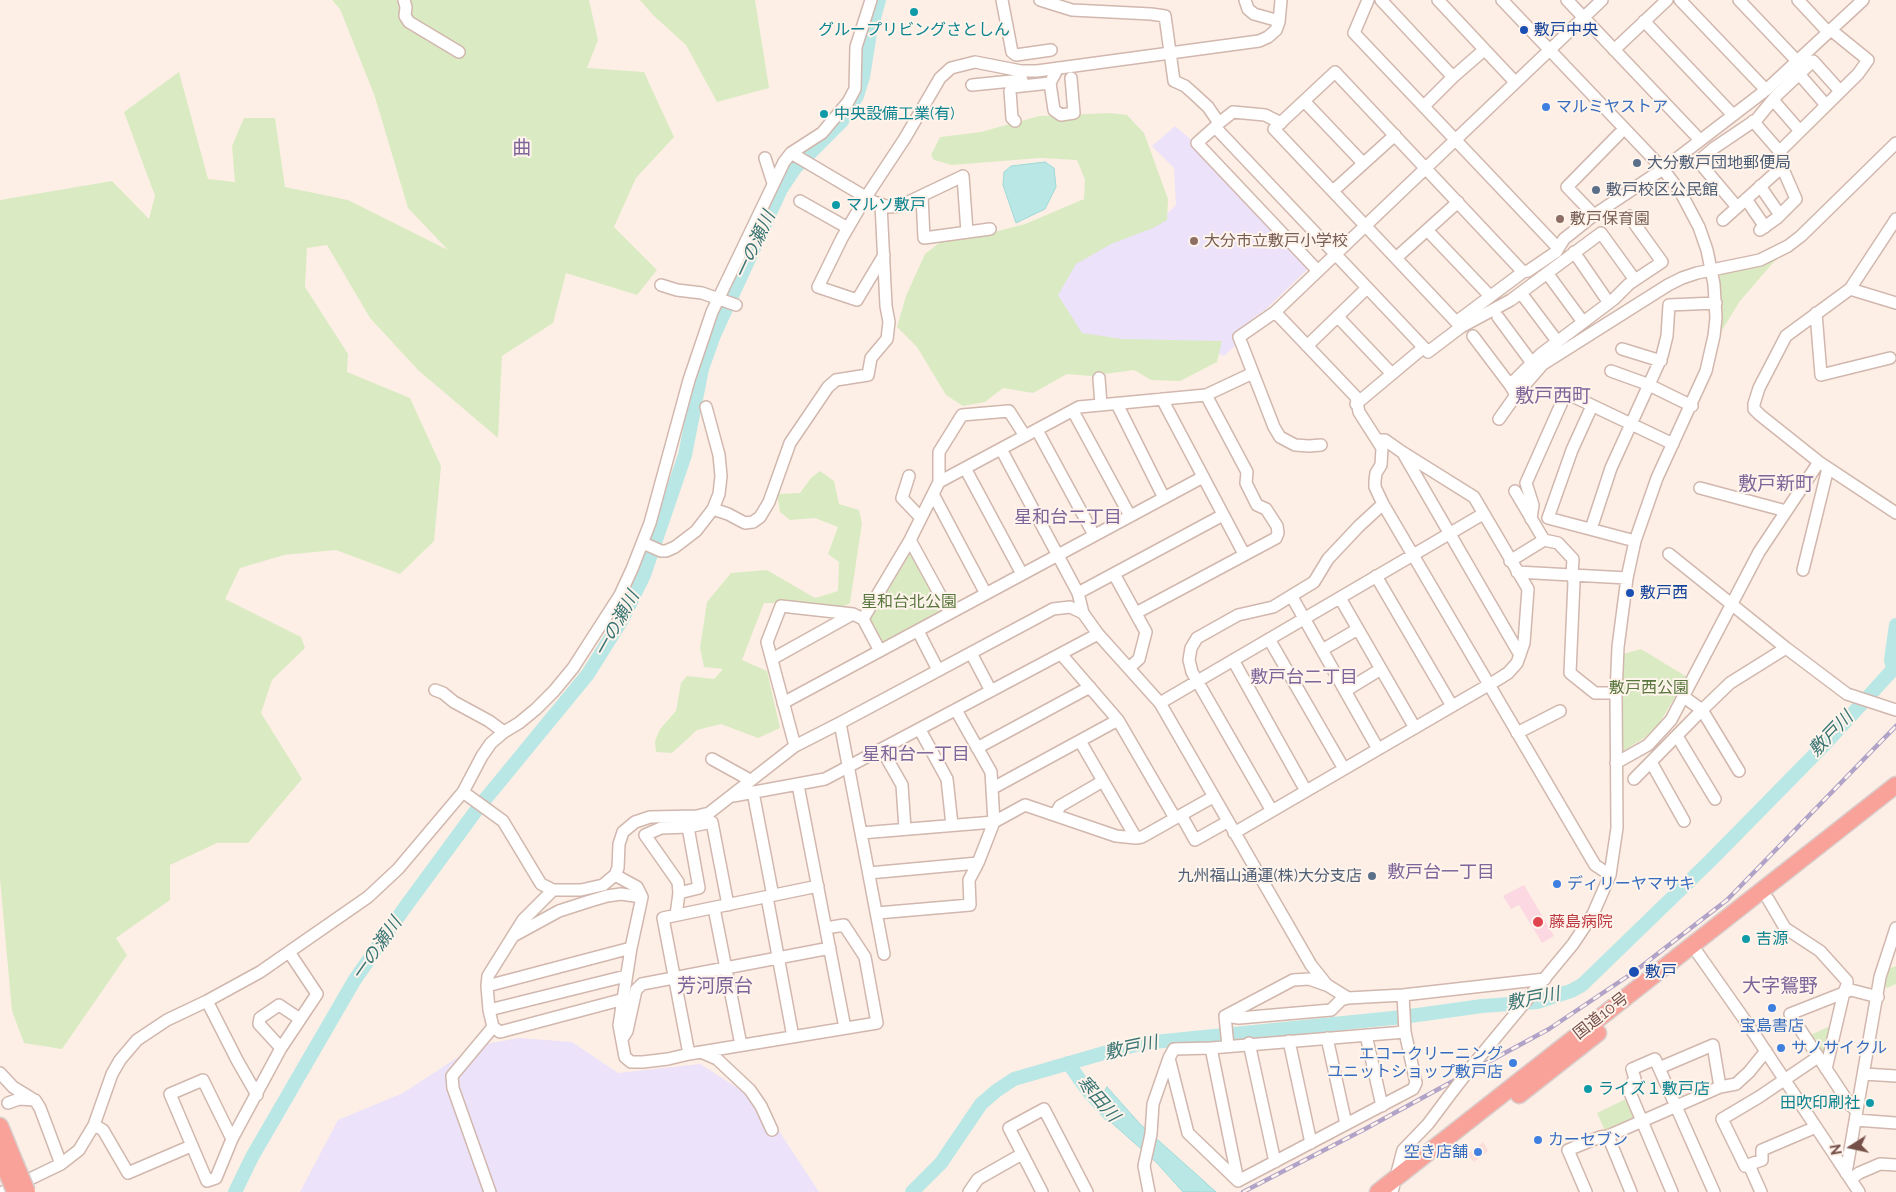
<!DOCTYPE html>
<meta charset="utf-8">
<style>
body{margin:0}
#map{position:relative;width:1896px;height:1192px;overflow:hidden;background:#fdefe5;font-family:Raleway,sans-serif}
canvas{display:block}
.north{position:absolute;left:1826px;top:1122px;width:50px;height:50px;-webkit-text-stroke:4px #fff4ec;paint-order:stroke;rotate:260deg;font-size:14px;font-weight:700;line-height:20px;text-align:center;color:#765149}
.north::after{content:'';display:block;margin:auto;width:18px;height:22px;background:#765149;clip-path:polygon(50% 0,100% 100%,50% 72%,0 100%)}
</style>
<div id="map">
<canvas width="1896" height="1192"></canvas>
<div class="north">N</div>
</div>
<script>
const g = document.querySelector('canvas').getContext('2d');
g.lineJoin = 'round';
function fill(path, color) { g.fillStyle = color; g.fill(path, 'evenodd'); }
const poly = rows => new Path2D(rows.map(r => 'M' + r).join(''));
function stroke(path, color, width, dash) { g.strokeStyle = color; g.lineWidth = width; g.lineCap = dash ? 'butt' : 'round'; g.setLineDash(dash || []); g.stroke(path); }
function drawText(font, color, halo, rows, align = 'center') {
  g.font = font + ' Raleway,"Noto Sans JP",sans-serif'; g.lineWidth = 4; g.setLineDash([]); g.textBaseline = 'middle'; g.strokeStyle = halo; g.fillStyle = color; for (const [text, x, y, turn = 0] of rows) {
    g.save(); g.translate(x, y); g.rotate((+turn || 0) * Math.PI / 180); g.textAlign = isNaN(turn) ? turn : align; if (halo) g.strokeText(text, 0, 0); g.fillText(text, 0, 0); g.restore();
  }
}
fill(poly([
 [1483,1142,1488,1151,1474,1162,1468,1154]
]), '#fdddd8');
fill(poly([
 [1175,126,1195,143,1311,266,1266,309,1233,333,1237,344,1224,356,1207,349,1082,340,1055,301,1066,262,1160,221,1176,205,1174,168,1152,146],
 [519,1038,572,1042,618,1073,700,1064,760,1102,819,1192,300,1192,338,1120,403,1093,475,1046]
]), '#ece2f9');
fill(poly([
 [1524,885,1554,936,1542,943,1519,905,1511,909,1503,896]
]), '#fbd8e2');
fill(poly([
 [332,0,589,0,598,40,587,68,644,72,674,137,636,178,614,227,657,270,637,295,566,273,553,323,502,356,498,438,418,370,370,318,327,245,307,248,305,287,348,354,347,372,410,398,441,466,434,541,400,574,336,550,284,555,240,568,225,599,301,637,305,648,272,680,261,713,302,779,248,843,217,843,170,865,170,900,116,938,127,955,62,1049,24,1043,12,1011,0,879,0,200,112,181,149,219,155,196,124,112,179,72,208,179,235,182,232,146,244,118,275,118,285,187,348,200,448,250,408,208,375,97,340,9],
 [640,0,755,0,769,88,717,102,686,45,653,15],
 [1110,113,1127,115,1144,133,1168,199,1167,220,1153,228,1111,244,1076,264,1058,295,1082,333,1122,339,1222,341,1217,362,1180,381,1151,380,1134,370,1090,376,1067,374,1033,393,1003,388,985,402,963,406,946,395,917,347,897,327,906,296,925,254,942,241,983,235,1025,224,1084,199,1085,180,1077,160,1040,158,952,165,934,160,931,155,940,137,981,132,1039,116],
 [1781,255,1772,264,1740,301,1719,335,1720,274],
 [820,471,834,481,839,504,859,510,862,523,850,603,841,608,788,603,764,603,742,660,767,671,780,728,758,738,721,724,697,730,672,753,656,752,655,741,660,729,676,711,681,683,687,676,714,679,723,669,704,667,700,648,707,602,731,573,767,570,815,598,838,591,839,562,828,554,838,527,815,518,790,520,780,512,777,494,800,493,811,478],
 [912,549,944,610,943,613,884,645,880,644,868,617,908,550],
 [1641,649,1687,677,1659,724,1644,738,1627,749,1622,751,1619,745,1623,654],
 [1896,966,1896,984,1887,988,1884,985,1887,971,1890,968],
 [1835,1024,1827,1060,1808,1036],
 [1626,1099,1635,1120,1605,1131,1597,1113]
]), '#daebc3');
const water = poly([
 [1045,162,1054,168,1056,187,1045,209,1016,223,1003,185,1004,172,1011,166,1045,162],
 [1107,1087,1140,1124,1216,1192,1183,1192,1157,1163,1094,1107,1107,1087]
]);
fill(water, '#b9e7e5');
stroke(water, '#9fd9d8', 1);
stroke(poly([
 [1893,668,1891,660,1896,625],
 [1068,1063,1088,1091,1110,1115],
 [235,1192,252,1157,354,981,403,910,478,808,588,674,623,618,644,575,685,455,702,369,714,335,781,189,795,168,842,121,857,96,863,77,870,33,879,0],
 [912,1192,941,1163,981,1104,996,1091,1014,1079,1104,1053,1144,1043,1403,1017,1482,1006,1537,1002,1571,991,1582,985,1711,860,1825,744,1896,666]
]), '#b9e7e5', 14);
const minor = poly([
 [404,0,406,7,405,16,409,22,459,52],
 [1002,0,1012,52,1016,55,1051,50],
 [1040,0,1072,10,1151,14,1165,16,1174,81,1185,86,1194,94,1208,107,1219,123,1233,112,1265,115,1281,123],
 [1245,0,1248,9,1254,14,1279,21],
 [1368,0,1354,33,1558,248],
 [1381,0,1453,77],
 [1438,0,1515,82],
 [1567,0,1700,140],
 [1680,0,1766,90],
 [1739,0,1797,61],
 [1798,0,1828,32],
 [1644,21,1733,115],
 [1614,50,1667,0],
 [1058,68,1050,83,1054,110,1061,115,1074,113,1071,78],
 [1799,74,1826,105],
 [972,85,1022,80],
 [1773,100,1800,131],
 [1304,101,1363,163],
 [1424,106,1453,77,1484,50],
 [1015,121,1012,118,1010,91,1013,87,1050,83],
 [1753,121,1780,152],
 [791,153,874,202,889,207,900,206,963,176,967,232],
 [765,158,773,183],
 [1760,186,1780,215],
 [1333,191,1395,135],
 [922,196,924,238,990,229],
 [1746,199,1765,227],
 [800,201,848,228],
 [1737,207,1699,162,1701,159,1714,148,1757,119,1776,96,1813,61,1840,91],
 [1594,215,1567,187,1619,134],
 [1896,219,1850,289,1786,336,1759,388,1754,404,1754,409,1760,415,1819,462,1896,513],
 [1723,220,1782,167,1780,156,1782,149,1858,74,1868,60,1831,30],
 [1427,230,1490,296],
 [1760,230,1777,218,1796,199,1782,167],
 [1574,252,1609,303],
 [884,255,857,300,818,287,842,238,866,197,905,138,940,78,951,68,975,62,1021,71,1037,71,1259,41,1268,37,1276,30,1279,22,1281,0],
 [1396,258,1458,202],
 [1318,271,1197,143,1215,127,1428,352,1461,327,1511,300,1601,233,1635,280],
 [1547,273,1583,322],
 [661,285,677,290,702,293,736,305],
 [1850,289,1896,303],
 [1521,293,1557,341],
 [1275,312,1356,397,1359,412,1382,448,1381,465,1376,473,1375,480,1375,487,1383,504,1595,865,1610,875],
 [1816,313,1821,375,1890,358],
 [1338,317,1392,374],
 [1498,317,1532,363],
 [1456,322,1523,272,1528,271,1556,252,1564,239,1594,215,1663,169,1766,90,1863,0],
 [1461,327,1274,129,1335,72,1523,272],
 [1473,336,1510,385],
 [1307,346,1367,288],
 [1622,349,1661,361],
 [1611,371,1647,384,1692,406],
 [1099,378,1101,405],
 [1516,395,1510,385,1541,354,1614,299,1629,284,1662,262,1629,216],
 [1162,399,1244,554],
 [1117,404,1164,498],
 [1356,404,1423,348],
 [1592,406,1572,450,1548,518,1635,541],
 [1073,411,1130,516],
 [1499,419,1516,395,1543,364,1668,285,1682,278,1697,273,1760,260,1788,246,1801,236,1896,143],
 [1037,430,1094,535],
 [1321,445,1309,446,1295,445,1280,437,1274,427,1239,337,1275,312,1602,0],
 [1001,449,1078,593,1083,613],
 [1403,453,1520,655],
 [965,468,1022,574],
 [909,476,902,498,921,518],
 [939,482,1079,407,1206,395,1253,373],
 [1700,488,1786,511],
 [1515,491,1544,540],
 [933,494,986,594],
 [713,509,728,514,745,523,753,522,760,517,769,502,790,443,828,387,836,380,868,375,871,358,887,339,889,322,886,306,881,204],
 [1531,519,1533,505,1526,483,1566,393,1673,444],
 [1591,529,1611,468,1662,356,1667,336,1669,305,1716,303],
 [910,540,950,613],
 [643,543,661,551,666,551,675,547,696,531,713,509,719,494,721,476,719,455,706,407],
 [1669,554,1786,648,1847,694,1896,710],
 [1510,561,1544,540,1558,543,1573,559,1572,575,1574,582,1570,673,1595,693,1616,693],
 [1803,570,1828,468],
 [1517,572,1627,578],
 [1114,574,1146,632,1139,659,1129,668],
 [1376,576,1452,706],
 [1078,593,1223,515],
 [1292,597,1378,749],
 [1340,598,1415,728],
 [1136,613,1276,538,1278,533,1277,526,1266,509,1257,505,1246,483,1247,472,1206,395],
 [863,619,910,540,939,482,939,452,962,415,1009,411,1025,436],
 [918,631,938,670],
 [1269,639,1344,769],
 [1322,650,1358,629],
 [971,653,991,691],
 [1061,654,1118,720,1175,818],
 [772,659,853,614],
 [1233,660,1306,791],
 [435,690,443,693,454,702,489,721,504,732],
 [1345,691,1381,669],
 [783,703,1203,477],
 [1160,703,1483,514],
 [840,723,884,954],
 [920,730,947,779,952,825],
 [1517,733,1560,711],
 [1677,736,1715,799],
 [1080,741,1136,838],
 [795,746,767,642,781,606,853,614,863,619,880,651],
 [977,748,1090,687],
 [882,750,902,785,905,829],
 [712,759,750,780],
 [1651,762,1684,821],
 [1616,763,1648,745,1671,720,1759,552,1819,462],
 [1739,771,1702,710,1730,683,1786,648],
 [1634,779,1702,710,1684,697],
 [798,785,845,1028],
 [993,788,1118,720],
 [463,792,482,756,491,743,504,732,519,723,536,709,554,691,573,668,620,595,632,569,650,523,689,380,712,312,784,162,791,153,822,133,848,102,855,89,856,47,871,0],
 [753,792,772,891],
 [733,796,825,779,1098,634],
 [1272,811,1192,672,1189,660,1191,648,1197,638,1238,615,1273,607,1314,582,1328,559,1359,526,1383,504],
 [1055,815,1060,806,1103,781],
 [1181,815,1195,840,1227,822],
 [861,833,994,822,991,772,956,710],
 [1234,833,1497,680,1508,673,1517,663,1524,643,1528,589,1474,497,1402,452,1385,440,1378,440],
 [869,873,978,863],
 [615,875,637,887,642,897,631,948,619,1025,625,1057,631,1062,643,1062,668,1059,689,1054,877,1023,865,957,844,925,826,928],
 [553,890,523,920,488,976,487,986,489,1010,493,1027,500,1032,624,999],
 [679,893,699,888,688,827],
 [767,897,793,1037],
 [1768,899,1785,928,1820,951,1847,981,1847,985,1844,992,1826,1069],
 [714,908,741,1045],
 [877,913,970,905,969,880,978,863,994,822,1025,805,1116,836,1136,838,1142,837,1213,797],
 [676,915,679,893,678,882,645,835,661,828,688,827,712,822,728,905],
 [515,935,559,911,590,901,607,896,621,894,642,897],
 [1692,945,1749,1026,1859,1192],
 [487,986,631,948],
 [207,1001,237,1060,257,1095],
 [489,1010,626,976],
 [1225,1016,1239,1018,1331,1010,1341,1000,1348,998],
 [1366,1035,1382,1106],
 [1327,1038,1346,1124],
 [622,1039,627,1031,636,990,642,984,830,948],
 [1289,1041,1311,1143],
 [1249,1043,1275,1162],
 [1228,1046,1225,1016,1293,980,1309,979,1326,985],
 [281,1048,259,1024,260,1018,279,1005,300,1019],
 [1211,1048,1238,1181],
 [701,1052,717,1059,750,1090,761,1106,772,1130],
 [689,1054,663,918,818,886],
 [1473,1065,1573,944,1593,914,1610,875,1617,828,1616,693,1618,647,1627,578,1635,541,1657,478,1706,371,1714,336,1716,318,1714,284,1707,250,1699,227,1681,193,1663,169,1502,0],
 [1659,1068,1713,1045,1720,1087],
 [0,1073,13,1087,31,1098],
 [1864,1074,1896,1076],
 [8,1103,19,1099,35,1100,40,1108,61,1164],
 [1857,1111,1850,1105,1790,1014,1851,990,1878,997],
 [1856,1120,1896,1123],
 [94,1125,103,1130,128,1173,191,1146],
 [1816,1127,1762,1150,1762,1160,1745,1166,1722,1119,1759,1097,1818,1057],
 [1608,1136,1631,1192],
 [232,1139,203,1080,170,1094,207,1181,216,1178,232,1139,281,1048,317,994,289,952],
 [1749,1165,1761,1192],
 [1846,1173,1880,977,1896,928],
 [1851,1179,1859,1173,1880,1164,1896,1165],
 [1238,1181,1188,1133,1169,1058,1174,1049,1211,1048,1405,1032],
 [1238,1181,1413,1089,1416,1083,1405,1032,1403,995],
 [3,1192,61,1164,79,1150,94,1125,112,1074,120,1060,137,1040,167,1020,207,1001,260,972,368,897,398,869,463,792,503,821,541,884,553,890,581,890,603,885,615,875,618,868,619,844,623,832,635,822,650,817,697,816,709,813,795,746,840,723,1053,609,1070,607,1083,613,1098,634,1160,703,1311,965,1327,985,1348,998,1403,995,1545,979],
 [490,1192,453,1088,452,1076,493,1027],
 [969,1192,978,1179,1022,1154],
 [1042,1192,1009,1128,1044,1109,1087,1192],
 [1149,1192,1144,1166,1151,1134,1153,1104,1169,1058],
 [1392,1192,1403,1150,1428,1124,1449,1096],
 [1586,1192,1568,1150,1600,1137,1608,1136,1720,1087,1736,1084,1749,1072,1766,1051],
 [1672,1192,1628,1088,1635,1079,1632,1069,1655,1059,1714,1192]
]);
const highway = poly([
 [1519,1095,1598,1033],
 [0,1126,15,1163],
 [0,1156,6,1170],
 [1378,1192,1896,785]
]);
stroke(minor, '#d1b7ad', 14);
stroke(highway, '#d9cecc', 19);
stroke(minor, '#fff', 11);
stroke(highway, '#f8a29a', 16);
const rail = poly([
 [1243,1192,1365,1129,1549,1029,1634,972,1727,900,1896,726]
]);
stroke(rail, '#b0a3c7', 4.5);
stroke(rail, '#fff4ec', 2.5, [8]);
const minorBridge = poly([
 [1449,1096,1473,1065]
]);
const highwayBridge = poly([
 [15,1163,27,1192],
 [6,1170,15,1192]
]);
stroke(minorBridge, '#d1b7ad', 14, []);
stroke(highwayBridge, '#d9cecc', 19, []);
stroke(minorBridge, '#fff', 11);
stroke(highwayBridge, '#f8a29a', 16);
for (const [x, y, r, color] of [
 [914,12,5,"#0f9aa8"],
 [1524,30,5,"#1a4fb4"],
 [1546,107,5,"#3f7fe0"],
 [824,114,5,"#0f9aa8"],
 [1637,163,5,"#5c6f8a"],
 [1596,190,5,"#5c6f8a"],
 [836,205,5,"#0f9aa8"],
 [1560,219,5,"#8d6e63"],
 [1194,241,5,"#8d6e63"],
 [1630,593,5,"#1a4fb4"],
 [1372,876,5,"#5c6f8a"],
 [1557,884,5,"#3f7fe0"],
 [1538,922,6,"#e0444e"],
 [1746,939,5,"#0f9aa8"],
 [1634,972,6,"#1a4fb4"],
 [1772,1008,5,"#3f7fe0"],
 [1781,1048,5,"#3f7fe0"],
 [1513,1063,5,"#3f7fe0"],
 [1588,1089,5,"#0f9aa8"],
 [1870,1103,5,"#0f9aa8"],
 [1538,1140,5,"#3f7fe0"],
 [1478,1152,5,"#3f7fe0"]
]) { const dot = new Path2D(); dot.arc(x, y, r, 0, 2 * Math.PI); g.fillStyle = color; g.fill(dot); stroke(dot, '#fff4ec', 2); }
drawText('16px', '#0d838f', '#fff4ec', [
 ["グループリビングさとしん",914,30,"center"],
 ["中央設備工業(有)",834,114],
 ["マルソ敷戸",846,205],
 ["吉源",1756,939],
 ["ライズ１敷戸店",1598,1089],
 ["田吹印刷社",1860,1103,"right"]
], 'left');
drawText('16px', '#164399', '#fff4ec', [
 ["敷戸中央",1534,30],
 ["敷戸西",1640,593],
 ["敷戸",1645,972]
], 'left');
drawText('16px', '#366cbe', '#fff4ec', [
 ["マルミヤストア",1556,107],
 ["ディリーヤマサキ",1567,884],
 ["宝島書店",1772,1026,"center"],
 ["サノサイクル",1791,1048],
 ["エコークリーニング",1503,1054,"right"],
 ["ユニットショップ敷戸店",1503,1072,"right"],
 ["カーセブン",1548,1140],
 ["空き店舗",1468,1152,"right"]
], 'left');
drawText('16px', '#4e5e75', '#fff4ec', [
 ["大分敷戸団地郵便局",1647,163],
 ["敷戸校区公民館",1606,190],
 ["九州福山通運(株)大分支店",1362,876,"right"]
], 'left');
drawText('16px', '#785e54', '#fff4ec', [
 ["敷戸保育園",1570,219],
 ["大分市立敷戸小学校",1204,241]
], 'left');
drawText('16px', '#59773e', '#fff4ec', [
 ["星和台北公園",909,602],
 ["敷戸西公園",1649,688]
]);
drawText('16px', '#be3a42', '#fff4ec', [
 ["藤島病院",1549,922]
], 'left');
drawText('16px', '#765149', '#fff4ec', [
 ["国道10号",1601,1016,-38]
]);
drawText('italic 18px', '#3a7574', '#fff4ec', [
 ["一の瀬川",755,245,-65],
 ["一の瀬川",617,624,-61],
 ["敷戸川",1831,734,-46],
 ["一の瀬川",377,949,-55],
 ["敷戸川",1533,999,-11],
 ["敷戸川",1131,1048,-12],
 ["寒田川",1098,1099,49]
]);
drawText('18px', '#7e659a', '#fff4ec', [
 ["星和台二丁目",1068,518],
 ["敷戸台二丁目",1304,678],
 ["星和台一丁目",916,755],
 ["敷戸台一丁目",1441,873]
]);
drawText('19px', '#7e659a', '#fff4ec', [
 ["曲",522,148],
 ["敷戸西町",1553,396],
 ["敷戸新町",1776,484],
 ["芳河原台",715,986],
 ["大字鴛野",1780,986]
]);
</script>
